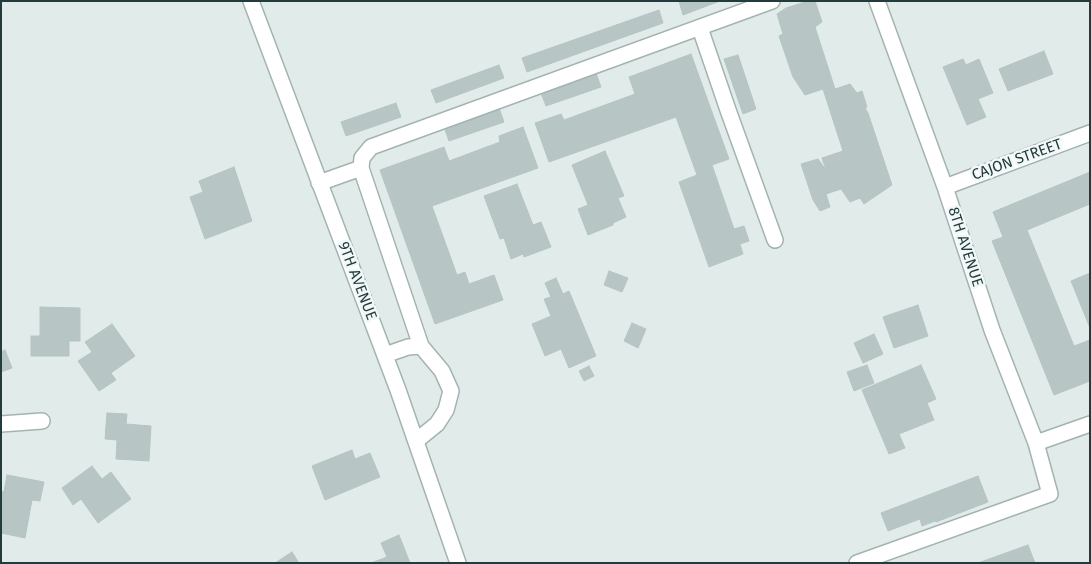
<!DOCTYPE html>
<style>
body{margin:0}
#map{position:relative;width:1091px;height:564px;overflow:hidden;background:#e1ecea;font-family:"Fira Sans",sans-serif}
canvas{display:block}
.frame{position:absolute;inset:0;border:2px solid #223b3c;pointer-events:none}
</style>
<div id="map">
<canvas width="1091" height="564"></canvas>
<div class="frame"></div>
</div>
<script>
const g = document.querySelector('canvas').getContext('2d');
g.lineJoin = 'round';
function fill(path, color) { g.fillStyle = color; g.fill(path, 'evenodd'); }
const poly = rows => new Path2D(rows.map(r => 'M' + r).join(''));
function stroke(path, color, width, dash) { g.strokeStyle = color; g.lineWidth = width; g.lineCap = dash ? 'butt' : 'round'; g.setLineDash(dash || []); g.stroke(path); }
function drawText(font, color, halo, rows, align = 'center') {
  g.font = font + ' "Fira Sans",sans-serif'; g.lineWidth = 5; g.setLineDash([]); g.textBaseline = 'middle'; g.strokeStyle = halo; g.fillStyle = color; for (const [text, x, y, turn = 0] of rows) {
    g.save(); g.translate(x, y); g.rotate((+turn || 0) * Math.PI / 180); g.textAlign = isNaN(turn) ? turn : align; if (halo) g.strokeText(text, 0, 0); g.fillText(text, 0, 0); g.restore();
  }
}
const building = poly([
 [679,1,720,1,683,15,679,1],
 [808,1,815,1,822,22,815,27,835,89,850,84,857,93,862,91,867,107,865,108,868,113,892,185,864,204,860,198,850,202,841,189,826,194,830,207,820,211,813,200,801,164,818,159,826,170,822,158,843,151,823,89,805,95,793,77,779,36,783,34,777,14,786,8,808,1],
 [659,10,663,23,527,72,522,58,659,10],
 [1044,51,1053,74,1008,91,999,69,1044,51],
 [691,54,729,159,712,165,734,229,744,226,749,241,740,244,743,254,709,267,679,182,697,175,676,117,549,162,535,123,561,114,564,120,635,94,629,77,691,54],
 [738,55,756,109,743,114,724,59,738,55],
 [963,59,966,65,979,59,993,93,978,99,986,117,967,125,943,67,963,59],
 [499,65,504,78,436,103,431,90,499,65],
 [596,73,601,87,546,106,541,93,596,73],
 [396,103,401,117,346,136,341,122,396,103],
 [499,108,504,122,449,141,444,127,499,108],
 [523,127,538,168,432,206,457,275,465,272,469,284,494,275,503,300,435,324,380,170,444,147,449,161,500,142,499,136,523,127],
 [605,151,624,196,618,198,626,217,613,223,613,225,588,235,578,209,588,205,572,165,605,151],
 [234,167,252,221,205,239,190,197,203,192,199,181,234,167],
 [1090,172,1090,204,1027,230,1074,346,1090,340,1090,381,1054,395,992,241,1003,237,993,212,1090,172],
 [517,184,533,225,541,222,551,247,524,257,523,254,511,259,504,238,500,239,484,196,517,184],
 [609,271,628,278,622,292,604,285,609,271],
 [1090,273,1090,328,1071,281,1090,273],
 [556,278,563,294,569,291,596,356,569,368,561,349,545,356,532,324,551,316,544,299,551,297,545,283,556,278],
 [918,305,928,336,894,348,883,317,918,305],
 [40,307,80,308,80,341,69,341,69,356,31,356,31,336,40,336,40,307],
 [632,323,646,329,638,348,624,341,632,323],
 [112,324,135,356,111,373,116,380,99,391,78,361,92,352,85,342,112,324],
 [874,334,883,354,863,363,854,343,874,334],
 [5,350,12,368,1,372,1,352,5,350],
 [867,365,874,383,854,391,847,372,867,365],
 [921,365,936,399,927,403,934,420,899,434,905,448,889,454,862,390,921,365],
 [589,366,594,376,584,381,579,371,589,366],
 [107,413,127,414,126,424,151,426,149,461,116,459,117,440,105,439,107,413],
 [352,450,355,459,370,453,380,477,325,500,312,466,352,450],
 [92,466,102,479,111,472,131,499,98,523,81,499,73,505,62,488,92,466],
 [7,475,44,482,40,501,32,500,25,538,1,533,1,491,4,492,7,475],
 [978,476,988,502,936,522,935,521,922,526,920,519,888,531,881,513,978,476],
 [399,535,410,563,371,563,387,557,381,543,399,535],
 [1028,545,1035,563,978,563,1028,545],
 [292,552,299,563,275,563,292,552]
]);
fill(building, '#b7c6c4');
stroke(building, '#b4c5c3', 1);
const minor = poly([
 [251,1,398,390,458,563],
 [700,28,728,110,775,240],
 [319,183,361,168],
 [945,187,1090,133],
 [421,346,361,168,362,158,371,147,772,1],
 [385,355,408,347,421,346,442,371,451,391,446,410,437,424,416,441],
 [1,424,42,421],
 [1036,443,1090,424],
 [857,563,1050,494,1036,443,992,330,945,187,877,1]
]);
stroke(minor, '#a4b3b2', 18);
stroke(minor, '#fff', 15);
drawText('15px', '#223b3c', '#f2f8f7', [
 ["CAJON STREET",1017,160,-20],
 ["8TH AVENUE",965,247,72],
 ["9TH AVENUE",357,281,69]
]);
</script>
